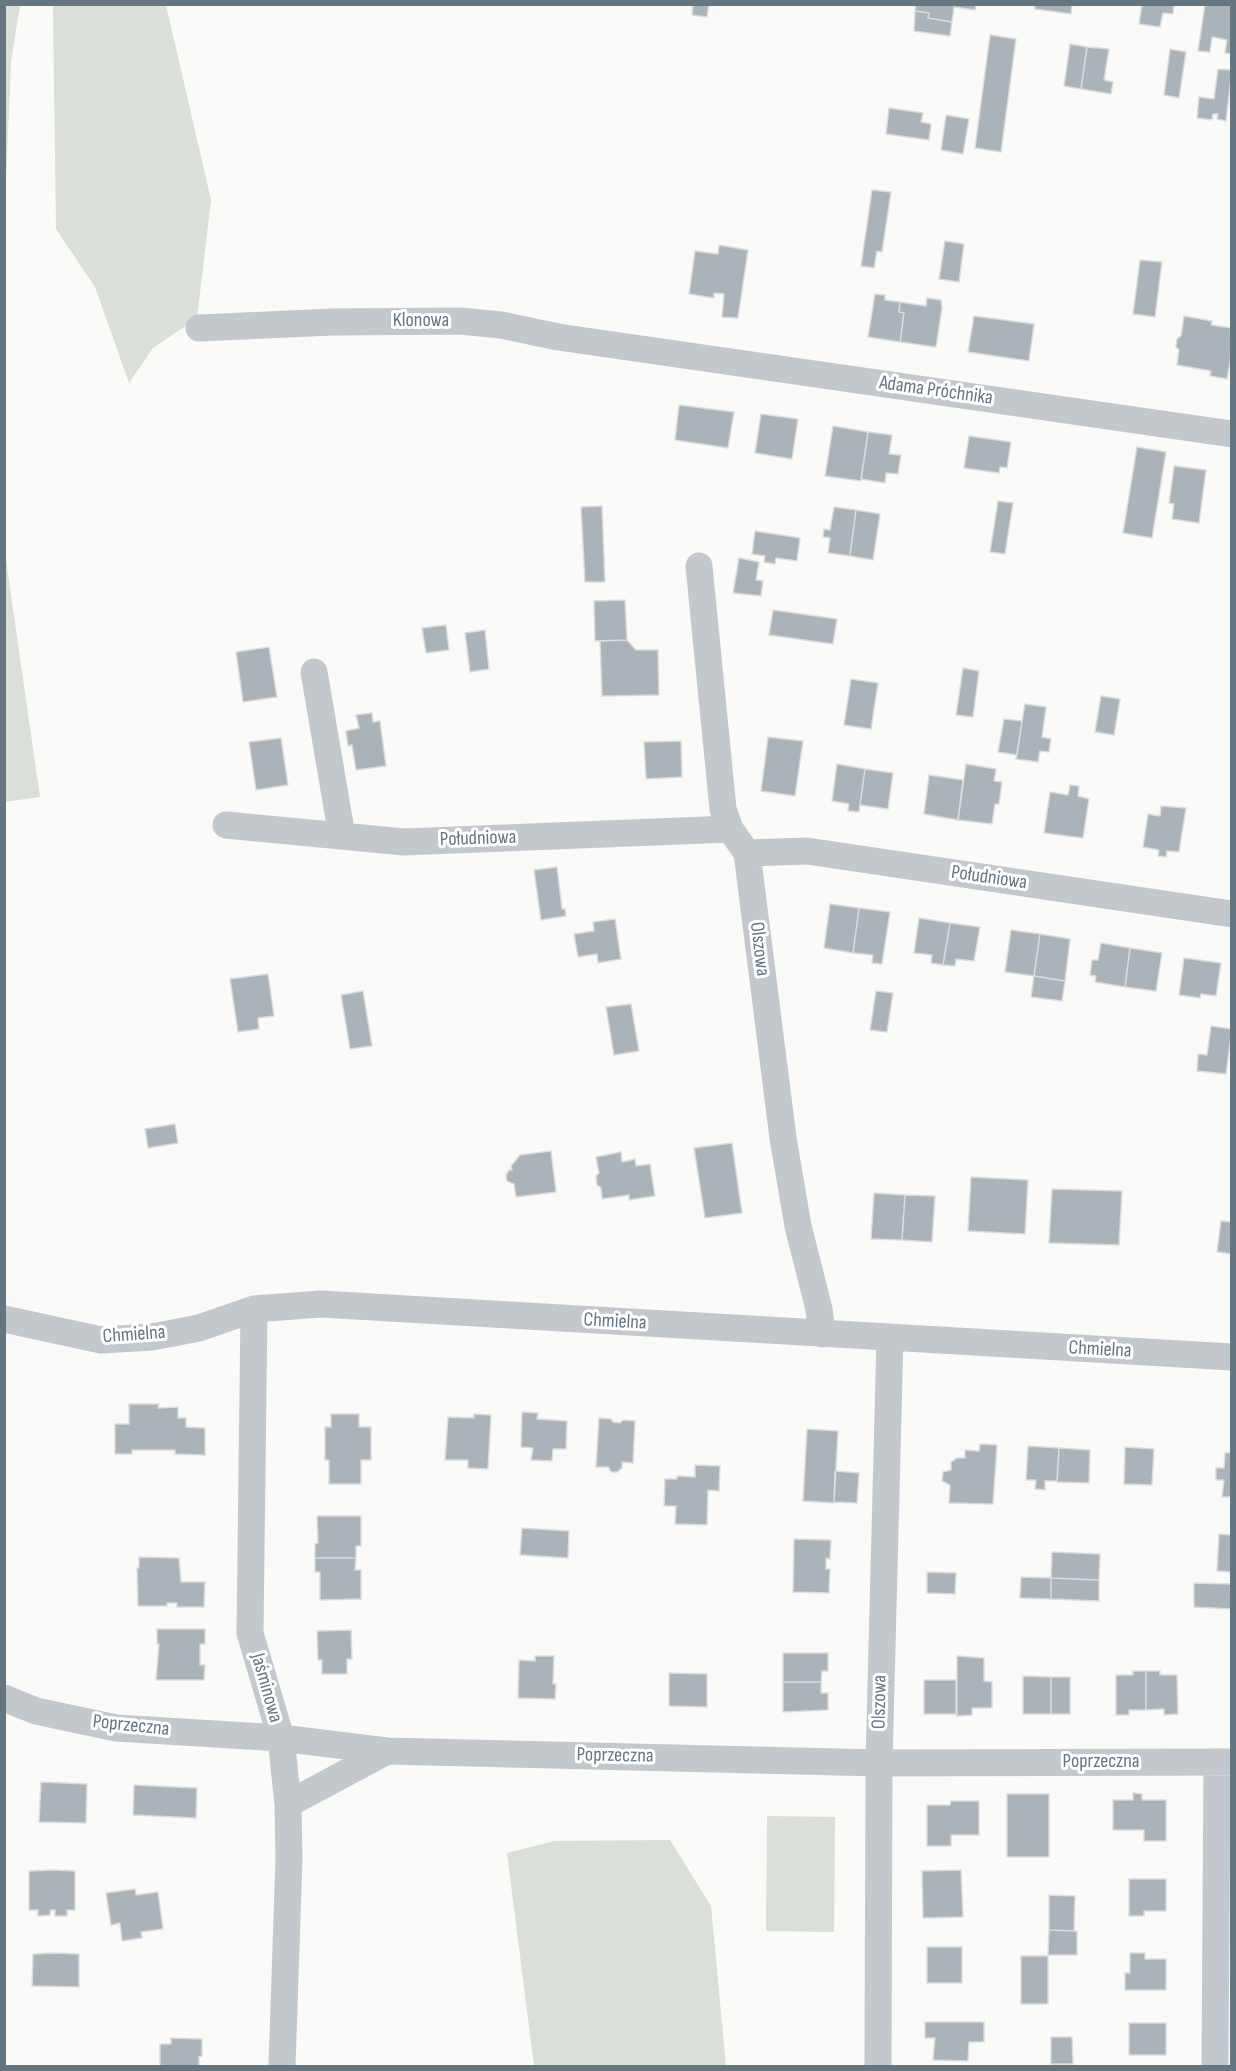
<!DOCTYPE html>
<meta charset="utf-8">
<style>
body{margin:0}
#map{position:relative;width:1236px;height:2071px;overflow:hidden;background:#fafaf8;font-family:"Sofia Sans Condensed",sans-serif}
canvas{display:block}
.frame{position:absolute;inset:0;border:6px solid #657683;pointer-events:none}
</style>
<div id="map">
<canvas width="1236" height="2071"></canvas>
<div class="frame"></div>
</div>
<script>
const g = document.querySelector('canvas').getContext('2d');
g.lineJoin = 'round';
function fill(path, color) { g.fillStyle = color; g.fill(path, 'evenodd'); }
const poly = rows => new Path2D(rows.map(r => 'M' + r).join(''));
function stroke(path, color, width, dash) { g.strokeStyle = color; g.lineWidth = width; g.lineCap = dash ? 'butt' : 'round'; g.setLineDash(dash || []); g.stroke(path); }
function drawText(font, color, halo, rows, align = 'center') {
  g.font = font + ' "Sofia Sans Condensed",sans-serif'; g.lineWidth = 6; g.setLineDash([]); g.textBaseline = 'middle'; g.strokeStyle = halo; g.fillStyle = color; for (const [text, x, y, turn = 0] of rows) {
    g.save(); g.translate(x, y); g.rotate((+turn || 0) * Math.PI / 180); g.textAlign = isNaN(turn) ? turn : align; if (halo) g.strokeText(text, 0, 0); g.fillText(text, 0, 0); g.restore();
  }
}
fill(poly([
 [5,4,20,5,11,62,5,206],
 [53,5,166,5,211,200,197,318,153,348,129,383,95,287,56,229],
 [5,553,40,797,5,802,4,802],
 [767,1816,835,1817,834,1932,766,1931],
 [670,1840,711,1906,726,2066,534,2066,507,1853,554,1841]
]), '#dadfd7');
const building = poly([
 [693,4,709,4,707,17,692,15,693,4],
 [916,4,976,4,975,10,954,7,952,22,928,18,929,13,915,11,916,4],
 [1035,4,1072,4,1071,14,1035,9,1035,4],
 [1142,4,1174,4,1173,14,1163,13,1160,27,1139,24,1142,4],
 [1205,4,1232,4,1232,54,1225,53,1227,40,1212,37,1210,52,1198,51,1205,4],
 [915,11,929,13,928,18,952,22,950,36,914,31,915,11],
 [990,35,1016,39,1001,152,975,148,990,35],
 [1070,44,1087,47,1081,89,1064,86,1070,44],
 [1087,47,1109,49,1104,80,1113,82,1111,94,1081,89,1087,47],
 [1170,49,1186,52,1179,98,1164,95,1170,49],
 [1218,69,1232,70,1226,121,1217,119,1218,114,1213,114,1212,120,1197,118,1199,97,1214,99,1218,69],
 [889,108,923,113,921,122,931,124,929,140,886,134,889,108],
 [946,115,969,119,963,154,941,150,946,115],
 [872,190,891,192,882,252,877,251,874,268,861,266,872,190],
 [945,241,964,244,959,282,939,279,945,241],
 [719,245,748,250,738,318,722,317,724,294,714,293,714,298,689,294,695,251,718,254,719,245],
 [1140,260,1162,262,1155,317,1133,314,1140,260],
 [875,294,885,295,885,300,900,302,899,312,904,313,900,342,868,337,875,294],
 [927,298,941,300,942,308,936,347,900,342,904,313,899,312,900,302,926,306,927,298],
 [974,316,1034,324,1029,361,968,352,974,316],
 [1184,316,1212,321,1211,325,1232,328,1232,351,1227,379,1210,376,1211,371,1177,365,1179,350,1176,347,1177,339,1181,336,1184,316],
 [679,405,734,412,728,448,675,440,679,405],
 [761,414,798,419,792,459,755,453,761,414],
 [833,426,868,432,861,481,825,476,833,426],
 [868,432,892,435,889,454,901,455,898,474,886,473,885,483,861,479,868,432],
 [969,436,1011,442,1007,468,1000,467,999,473,964,468,969,436],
 [1137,447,1166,452,1152,538,1123,533,1137,447],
 [1174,466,1206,470,1199,523,1172,519,1174,504,1169,503,1174,466],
 [998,501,1013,503,1005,554,990,552,998,501],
 [602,506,605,582,585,582,581,507,602,506],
 [834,507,856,510,850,556,828,553,830,538,823,537,824,529,830,530,834,507],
 [856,510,880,514,873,560,850,556,856,510],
 [755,531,800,538,797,561,776,558,775,564,764,562,765,556,752,554,755,531],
 [739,558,759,562,756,580,763,581,761,596,733,593,739,558],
 [625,600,627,640,595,641,594,601,625,600],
 [773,610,837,619,833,644,769,635,773,610],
 [446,625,449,650,426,653,422,628,446,625],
 [485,630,489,669,470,672,465,633,485,630],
 [627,640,636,650,658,650,659,695,602,696,600,641,627,640],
 [269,647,277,697,243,702,236,652,269,647],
 [963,668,979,671,973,717,956,715,963,668],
 [851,679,878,683,871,729,844,725,851,679],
 [1101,696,1120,699,1114,735,1095,732,1101,696],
 [1025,704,1046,707,1042,737,1051,739,1049,752,1040,751,1038,762,1016,759,1025,704],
 [372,713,373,722,380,721,386,766,356,770,352,745,348,746,346,731,359,728,356,715,372,713],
 [1004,719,1022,721,1017,755,998,752,1004,719],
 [768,737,803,741,795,796,761,791,768,737],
 [281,738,288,785,256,790,249,742,281,738],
 [681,741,682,777,646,779,644,742,681,741],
 [837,764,865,769,859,812,848,811,849,804,832,801,837,764],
 [966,764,996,769,994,781,1002,782,999,804,995,804,992,824,958,820,966,764],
 [865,769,893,773,888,809,860,805,865,769],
 [929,775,963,780,958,820,924,814,929,775],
 [1070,785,1079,786,1078,796,1089,799,1083,838,1044,833,1050,792,1068,795,1070,785],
 [1161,806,1186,808,1179,852,1167,851,1166,857,1158,856,1159,850,1143,847,1148,814,1160,816,1161,806],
 [557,867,562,909,565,909,566,916,541,920,534,870,557,867],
 [830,904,859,908,853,953,824,948,830,904],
 [859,908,890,912,882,964,872,963,873,955,853,953,859,908],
 [919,918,950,923,943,965,931,963,932,955,914,953,919,918],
 [615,919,621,959,598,963,597,954,578,957,574,934,594,931,593,922,615,919],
 [950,923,980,927,974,961,956,959,955,966,943,965,950,923],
 [1011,930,1040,934,1034,976,1005,972,1011,930],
 [1040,934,1070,939,1065,981,1034,976,1040,934],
 [1101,943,1130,948,1125,987,1095,982,1096,976,1090,975,1092,960,1098,960,1101,943],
 [1130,948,1162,953,1156,991,1125,987,1130,948],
 [1184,958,1221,963,1216,996,1201,994,1200,998,1179,995,1184,958],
 [268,974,274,1016,258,1018,259,1029,238,1032,230,979,268,974],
 [1034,976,1065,981,1062,1001,1031,997,1034,976],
 [363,991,372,1046,350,1049,341,995,363,991],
 [876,991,893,993,887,1032,870,1030,876,991],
 [631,1004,639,1051,614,1055,606,1007,631,1004],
 [1211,1026,1232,1029,1226,1074,1197,1071,1198,1054,1207,1055,1211,1026],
 [175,1124,178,1143,148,1148,145,1129,175,1124],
 [732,1143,742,1213,705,1218,694,1148,732,1143],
 [551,1151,556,1192,516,1197,514,1184,507,1181,506,1175,509,1170,512,1170,511,1166,520,1155,551,1151],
 [621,1152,622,1162,635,1159,636,1166,650,1164,655,1196,629,1200,629,1195,602,1199,601,1188,597,1185,596,1176,599,1173,596,1157,621,1152],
 [971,1177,1028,1180,1025,1234,968,1231,971,1177],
 [1052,1189,1122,1191,1119,1245,1049,1243,1052,1189],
 [874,1193,905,1195,902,1240,871,1239,874,1193],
 [905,1195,935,1196,932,1242,902,1240,905,1195],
 [1221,1221,1232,1222,1232,1254,1217,1252,1221,1221],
 [129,1404,159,1404,158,1408,178,1407,178,1418,186,1418,186,1427,205,1428,205,1455,175,1454,175,1450,132,1450,132,1454,115,1454,115,1424,129,1424,129,1404],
 [522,1412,538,1413,537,1419,567,1421,566,1449,553,1449,552,1461,531,1460,533,1448,521,1447,522,1412],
 [331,1414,359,1414,359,1427,371,1427,371,1460,361,1460,361,1484,329,1484,329,1460,325,1460,325,1427,331,1427,331,1414],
 [474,1414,491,1415,488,1469,468,1468,468,1460,445,1460,448,1417,474,1418,474,1414],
 [599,1418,611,1419,613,1422,620,1423,623,1420,635,1421,633,1463,622,1462,622,1468,617,1472,611,1472,608,1467,596,1467,599,1418],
 [807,1429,838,1431,834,1503,803,1501,807,1429],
 [980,1444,997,1445,993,1504,949,1503,950,1485,942,1481,943,1472,951,1470,951,1462,957,1458,965,1458,965,1450,979,1451,980,1444],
 [1028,1446,1059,1448,1057,1481,1045,1481,1045,1490,1035,1489,1036,1480,1026,1480,1028,1446],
 [1125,1447,1154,1449,1152,1485,1124,1484,1125,1447],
 [1059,1448,1090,1450,1089,1483,1057,1482,1059,1448],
 [1225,1453,1232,1453,1232,1497,1222,1497,1224,1480,1216,1480,1216,1468,1224,1468,1225,1453],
 [695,1465,720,1466,719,1491,708,1490,707,1525,675,1524,676,1506,664,1506,665,1479,677,1479,677,1476,695,1477,695,1465],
 [835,1471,859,1473,857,1503,834,1502,835,1471],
 [317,1516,361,1516,361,1546,356,1546,356,1558,315,1558,315,1544,318,1543,317,1516],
 [522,1528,569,1531,568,1558,520,1555,522,1528],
 [1219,1534,1232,1535,1232,1572,1217,1571,1219,1534],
 [794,1539,831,1540,830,1559,826,1558,826,1569,830,1569,829,1593,793,1592,794,1539],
 [1052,1552,1100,1554,1099,1580,1051,1578,1052,1552],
 [139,1557,179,1558,181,1582,205,1582,204,1607,177,1607,177,1603,167,1603,167,1606,138,1606,137,1568,139,1568,139,1557],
 [315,1558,356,1558,355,1570,361,1570,361,1599,320,1600,320,1572,315,1572,315,1558],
 [927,1572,956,1573,955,1594,927,1593,927,1572],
 [1021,1577,1051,1578,1051,1599,1020,1598,1021,1577],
 [1051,1578,1099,1580,1099,1601,1051,1599,1051,1578],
 [1194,1583,1232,1584,1232,1609,1194,1607,1194,1583],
 [157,1629,205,1629,205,1644,200,1644,200,1665,205,1665,204,1680,156,1680,159,1644,157,1644,157,1629],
 [351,1630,352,1659,347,1659,347,1674,322,1674,322,1660,318,1660,317,1631,351,1630],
 [783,1653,828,1653,828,1671,822,1671,821,1682,783,1682,783,1653],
 [535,1656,554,1656,553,1684,556,1684,555,1699,518,1698,519,1660,535,1661,535,1656],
 [957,1656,984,1658,984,1681,992,1682,992,1708,972,1708,972,1715,957,1716,957,1656],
 [1133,1671,1146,1671,1146,1710,1129,1710,1129,1715,1116,1715,1116,1675,1133,1675,1133,1671],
 [1146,1671,1160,1671,1160,1675,1177,1675,1178,1714,1164,1715,1164,1709,1146,1710,1146,1671],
 [669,1673,707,1674,707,1707,669,1706,669,1673],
 [1023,1676,1051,1677,1051,1714,1023,1714,1023,1676],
 [1051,1677,1070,1677,1070,1714,1051,1714,1051,1677],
 [924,1680,956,1680,956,1714,924,1714,924,1680],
 [783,1682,821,1682,821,1693,828,1693,828,1710,783,1712,783,1682],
 [41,1782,87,1784,86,1823,39,1822,41,1782],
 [134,1785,197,1788,196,1818,133,1815,134,1785],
 [1133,1793,1142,1794,1142,1800,1166,1800,1166,1841,1144,1841,1144,1830,1113,1830,1113,1800,1133,1800,1133,1793],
 [1007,1794,1049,1794,1049,1857,1007,1857,1007,1794],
 [951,1801,979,1801,979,1835,951,1835,951,1846,927,1846,927,1805,950,1805,951,1801],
 [54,1870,75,1871,75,1910,67,1910,67,1916,55,1916,55,1910,51,1910,50,1915,38,1916,38,1910,29,1910,29,1871,54,1870],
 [961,1870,963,1917,923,1918,922,1871,961,1870],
 [1129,1879,1166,1879,1166,1911,1144,1911,1144,1916,1129,1916,1129,1879],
 [135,1889,136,1895,158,1892,163,1929,141,1932,142,1938,122,1941,120,1923,111,1925,106,1893,135,1889],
 [1049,1895,1075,1896,1074,1931,1049,1930,1049,1895],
 [1049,1930,1077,1931,1077,1955,1048,1955,1049,1930],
 [927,1947,962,1947,962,1983,927,1983,927,1947],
 [55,1953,79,1954,79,1987,32,1986,33,1954,55,1953],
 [1130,1953,1145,1953,1145,1959,1166,1959,1166,1990,1125,1990,1125,1973,1130,1973,1130,1953],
 [1021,1956,1048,1956,1048,2004,1021,2004,1021,1956],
 [925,2022,984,2022,984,2042,969,2042,968,2061,933,2060,935,2038,925,2038,925,2022],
 [1129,2023,1166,2023,1166,2055,1129,2055,1129,2023],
 [1051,2037,1072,2037,1073,2064,1051,2064,1051,2037],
 [171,2038,202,2039,202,2056,199,2057,199,2066,160,2066,160,2044,171,2044,171,2038]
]);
fill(building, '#aab3b9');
stroke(building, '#dcdcda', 1.5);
stroke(poly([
 [199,328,333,322,460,321,501,325,558,337,1232,434],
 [699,566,723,809,730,829,747,853,783,1138,798,1226,819,1309,822,1334],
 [314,672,342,836],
 [226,825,404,842,730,829],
 [747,853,807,851,1232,914],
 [254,1309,250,1633,281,1738,288,1804,289,1858,282,2066],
 [4,1319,101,1340,152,1337,199,1328,254,1309,321,1304,1232,1357],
 [4,1698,36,1711,116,1728,281,1738,387,1751,879,1763,1232,1762],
 [288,1804,387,1751],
 [878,2066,879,1763,890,1338],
 [1215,2066,1217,1762]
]), '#c3c8cc', 27);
drawText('20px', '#657683', '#fff', [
 ["Klonowa",421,321],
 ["Adama Próchnika",936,391,8],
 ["Południowa",478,839,-2],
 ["Południowa",989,878,8],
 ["Olszowa",759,949,83],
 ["Chmielna",615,1322,3],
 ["Chmielna",134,1335,-4],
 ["Chmielna",1100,1350,3],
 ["Jaśminowa",266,1688,74],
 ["Olszowa",880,1702,-89],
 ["Poprzeczna",131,1726,6],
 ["Poprzeczna",615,1756,1],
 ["Poprzeczna",1101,1762]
]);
</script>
